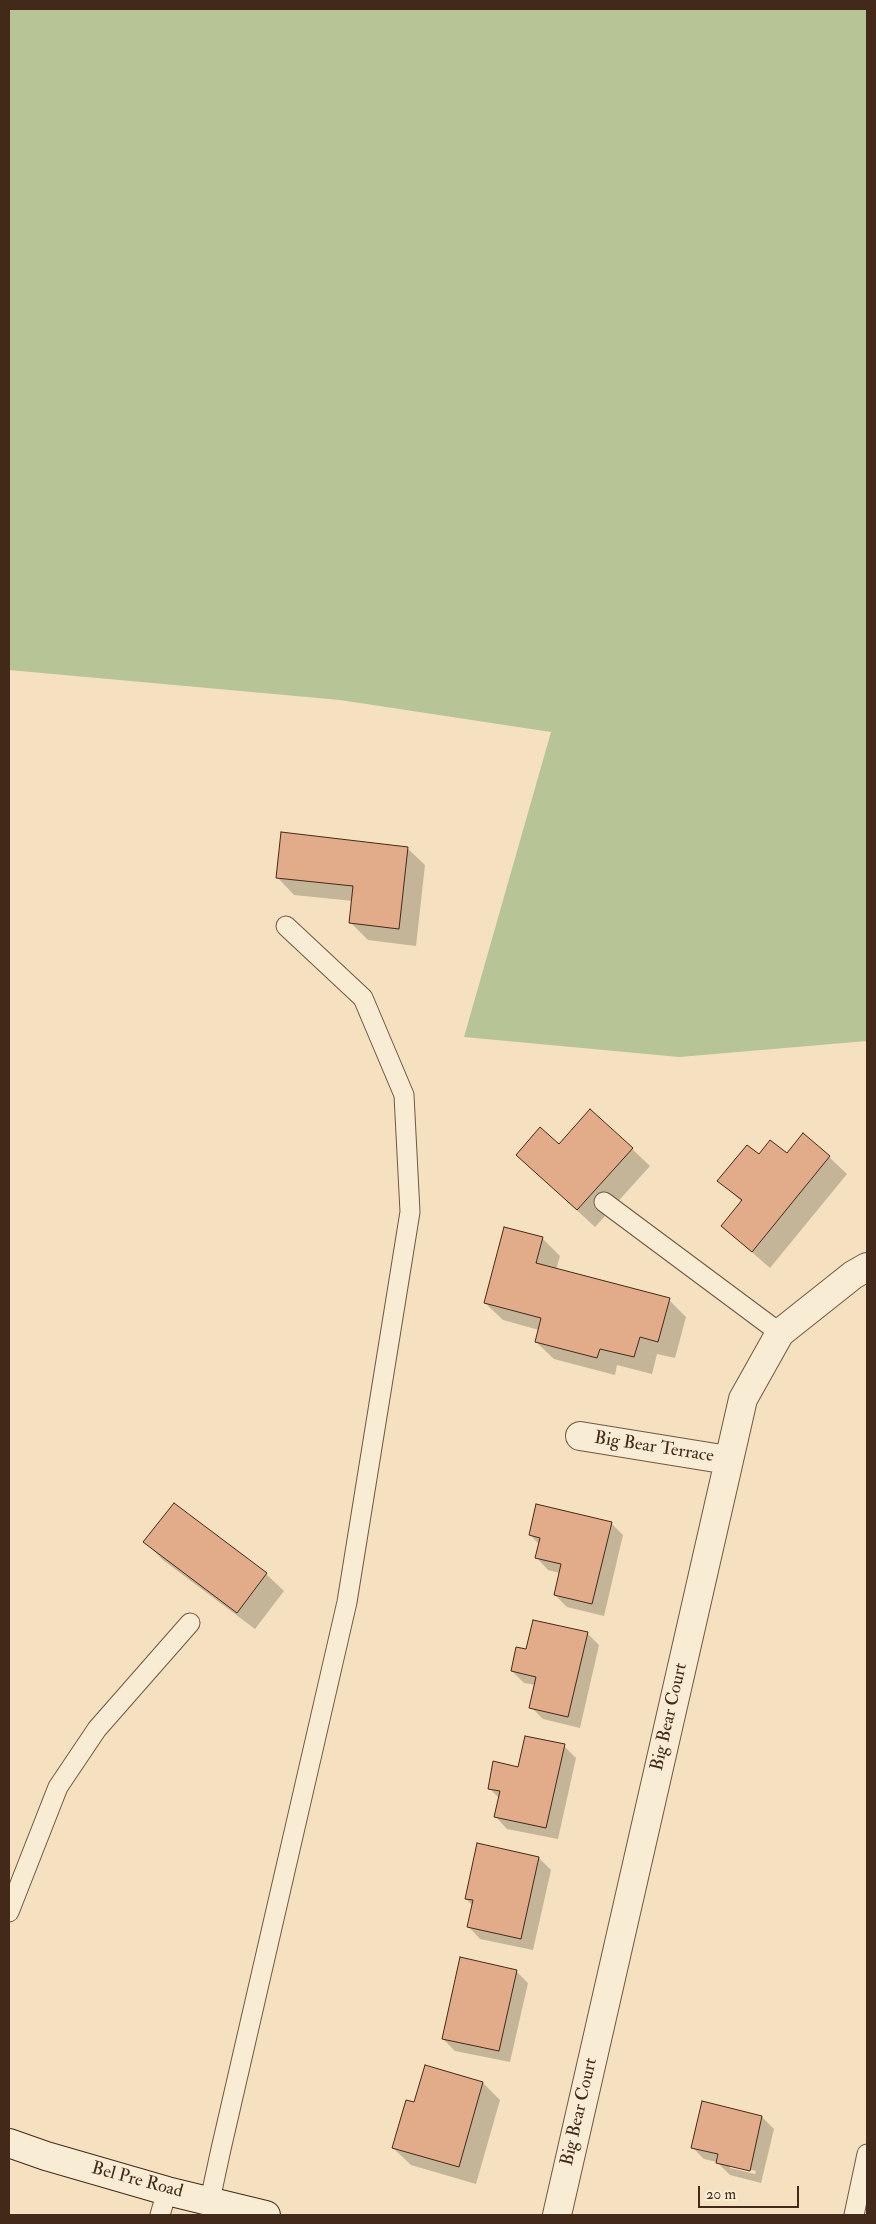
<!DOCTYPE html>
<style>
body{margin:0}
#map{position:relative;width:876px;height:2224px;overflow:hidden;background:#f5e1bf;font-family:"IM FELL Double Pica",serif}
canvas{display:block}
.frame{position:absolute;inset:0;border:10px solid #432919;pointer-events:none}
.scale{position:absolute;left:698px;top:2186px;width:101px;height:22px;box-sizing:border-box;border:2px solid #432919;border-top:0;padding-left:6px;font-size:15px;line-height:18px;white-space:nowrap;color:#432919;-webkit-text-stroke:4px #f8ecd5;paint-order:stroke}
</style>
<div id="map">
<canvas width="876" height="2224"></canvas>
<div class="frame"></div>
<div class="scale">20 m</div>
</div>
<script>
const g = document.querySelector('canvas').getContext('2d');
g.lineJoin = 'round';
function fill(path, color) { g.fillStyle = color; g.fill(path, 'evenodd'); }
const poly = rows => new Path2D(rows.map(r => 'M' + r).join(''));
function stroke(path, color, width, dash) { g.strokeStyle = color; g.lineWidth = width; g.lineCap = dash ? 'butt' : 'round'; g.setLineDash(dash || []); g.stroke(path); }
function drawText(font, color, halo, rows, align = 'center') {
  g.font = font + ' "IM FELL Double Pica",serif'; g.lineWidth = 4; g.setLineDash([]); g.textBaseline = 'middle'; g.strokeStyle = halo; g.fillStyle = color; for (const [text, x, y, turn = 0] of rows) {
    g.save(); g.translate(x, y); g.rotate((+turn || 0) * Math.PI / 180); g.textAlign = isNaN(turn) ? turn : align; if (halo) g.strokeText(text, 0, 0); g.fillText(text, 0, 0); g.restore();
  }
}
fill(poly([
 [9,9,867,9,867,1041,679,1057,464,1037,551,732,340,700,9,670]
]), '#b6c496');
fill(poly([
 [407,848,425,865,416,946,368,940,351,923,353,901,294,895,277,877],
 [559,1146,632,1149,650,1166,595,1227,517,1155],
 [787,1155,829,1157,847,1174,770,1268,722,1226,742,1202,719,1181,759,1156],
 [542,1238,560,1256,556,1270,669,1300,686,1317,675,1358,657,1354,652,1374,617,1365,615,1375,554,1359,536,1342,539,1330,503,1320,485,1303],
 [174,1504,266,1574,284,1591,255,1629,163,1560,145,1542],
 [611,1523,623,1535,604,1616,567,1607,555,1595,560,1573,548,1570,536,1557,539,1544,530,1535],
 [587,1633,599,1645,580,1728,543,1719,531,1707,536,1685,524,1683,512,1671,527,1651],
 [564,1746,576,1758,558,1839,507,1829,495,1816,499,1798,489,1788,519,1768],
 [539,1858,551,1870,533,1950,480,1939,468,1926,473,1906,466,1899],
 [516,1971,528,1983,510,2062,455,2051,443,2039],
 [483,2083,500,2100,476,2184,411,2165,393,2148,415,2104],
 [703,2103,762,2117,774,2129,761,2183,730,2175,717,2162,704,2159,692,2147],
 [730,2165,756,2171,755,2174,730,2168]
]), '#0003');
const building = poly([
 [281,832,408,847,399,929,349,923,353,886,276,878,281,832],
 [590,1109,633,1148,577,1210,516,1155,540,1127,559,1144,590,1109],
 [803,1133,830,1156,752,1252,721,1226,742,1200,717,1181,747,1145,759,1154,770,1140,787,1153,803,1133],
 [504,1227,543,1237,536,1263,670,1298,658,1342,640,1337,634,1357,600,1349,597,1358,535,1342,541,1318,484,1303,504,1227],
 [174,1503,267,1573,237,1613,143,1542,174,1503],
 [536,1504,612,1522,592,1604,554,1595,561,1564,535,1558,540,1538,529,1535,536,1504],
 [533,1620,588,1632,568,1717,529,1708,536,1677,511,1671,516,1647,526,1649,533,1620],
 [525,1736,565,1744,546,1828,494,1817,500,1791,488,1789,493,1761,518,1767,525,1736],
 [477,1843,539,1857,521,1939,467,1927,473,1900,465,1899,477,1843],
 [460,1957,517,1970,499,2051,442,2039,460,1957],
 [425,2065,483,2082,459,2167,392,2148,406,2100,414,2102,425,2065],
 [702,2101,762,2116,750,2171,716,2163,718,2154,691,2148,702,2101]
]);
fill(building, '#e2ac8b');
stroke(building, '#432919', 1);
const service = poly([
 [604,1202,780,1333],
 [9,1912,58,1787,97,1729,190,1623],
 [210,2200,221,2149,347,1602,410,1212,404,1095,363,998,286,926],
 [160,2215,167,2191],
 [854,2215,867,2154]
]);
const minor = poly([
 [580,1436,728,1460],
 [557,2215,743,1399,780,1333,853,1275,867,1267]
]);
const secondary = poly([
 [9,2143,46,2156,167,2191,266,2215]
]);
stroke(service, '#705742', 21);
stroke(minor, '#705742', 30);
stroke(secondary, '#432919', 30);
stroke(service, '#f8ecd5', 19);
stroke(minor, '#f8ecd5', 28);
stroke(secondary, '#f8ecd5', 28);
drawText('18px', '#432919', '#f8ecd5', [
 ["Big Bear Terrace",654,1448,9],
 ["Big Bear Court",670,1717,-77],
 ["Big Bear Court",580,2112,-77],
 ["Bel Pre Road",137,2181,15]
]);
</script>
